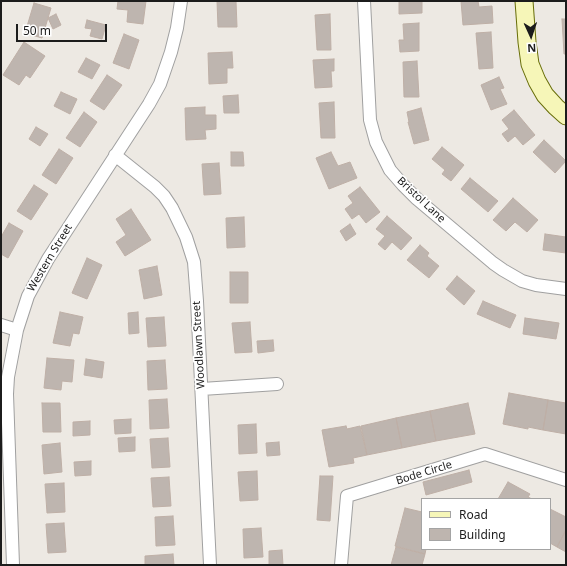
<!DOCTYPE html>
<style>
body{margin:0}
#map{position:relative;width:567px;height:566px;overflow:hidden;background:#ede9e3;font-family:"Noto Sans",sans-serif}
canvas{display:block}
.frame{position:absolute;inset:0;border:2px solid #1c1c1c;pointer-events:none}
.legend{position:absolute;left:421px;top:498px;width:130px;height:52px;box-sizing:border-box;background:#fff;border:1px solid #a4a4a4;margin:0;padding:5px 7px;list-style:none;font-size:12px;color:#1c1c1c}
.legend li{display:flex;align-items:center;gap:8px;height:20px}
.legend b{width:20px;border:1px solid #a4a4a4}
.north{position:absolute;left:511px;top:16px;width:40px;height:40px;-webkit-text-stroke:3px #fff;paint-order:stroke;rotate:177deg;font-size:11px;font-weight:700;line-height:16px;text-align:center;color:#1c1c1c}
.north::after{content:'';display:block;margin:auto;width:14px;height:18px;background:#1c1c1c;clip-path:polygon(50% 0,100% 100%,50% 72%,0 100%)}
.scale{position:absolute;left:16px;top:24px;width:91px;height:18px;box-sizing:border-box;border:2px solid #1c1c1c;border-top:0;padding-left:5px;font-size:12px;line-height:14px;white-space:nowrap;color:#1c1c1c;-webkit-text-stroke:3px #fff;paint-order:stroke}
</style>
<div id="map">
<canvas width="567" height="566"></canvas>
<div class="frame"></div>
<ul class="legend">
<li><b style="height:5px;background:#f6f6b8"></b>Road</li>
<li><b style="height:11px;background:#beb5af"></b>Building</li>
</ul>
<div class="north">N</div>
<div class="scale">50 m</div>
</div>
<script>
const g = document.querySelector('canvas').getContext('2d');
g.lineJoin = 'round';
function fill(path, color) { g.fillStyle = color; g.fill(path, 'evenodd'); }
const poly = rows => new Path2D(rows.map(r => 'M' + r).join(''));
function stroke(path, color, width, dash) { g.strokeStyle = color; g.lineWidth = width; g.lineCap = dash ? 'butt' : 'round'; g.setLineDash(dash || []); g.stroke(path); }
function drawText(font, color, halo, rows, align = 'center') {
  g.font = font + ' "Noto Sans",sans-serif'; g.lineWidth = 3.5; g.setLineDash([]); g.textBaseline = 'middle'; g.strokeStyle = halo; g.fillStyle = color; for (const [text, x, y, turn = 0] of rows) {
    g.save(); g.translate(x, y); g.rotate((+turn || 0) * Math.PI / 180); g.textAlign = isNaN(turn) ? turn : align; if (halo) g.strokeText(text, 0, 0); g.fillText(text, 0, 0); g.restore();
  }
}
const building = poly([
 [118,1,146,1,143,24,127,22,128,10,117,9,118,1],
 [217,1,236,1,237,27,218,27,217,1],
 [399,1,422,1,422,13,399,14,399,1],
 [461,1,478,1,479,7,492,6,493,23,463,25,461,1],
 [34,3,51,8,42,38,25,33,34,3],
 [56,14,61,25,53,29,48,18,56,14],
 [330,14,331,50,317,50,315,15,330,14],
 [562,19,566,19,566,54,564,54,562,19],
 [87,20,106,25,102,39,90,36,92,29,85,28,87,20],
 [419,23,419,51,400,52,399,40,404,40,403,24,419,23],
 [491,32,493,68,479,69,476,33,491,32],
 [124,34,139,40,129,69,113,63,124,34],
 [24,42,45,56,30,78,26,75,19,85,3,75,24,42],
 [232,52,233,68,227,68,227,83,209,84,208,53,232,52],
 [86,58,100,65,92,79,78,72,86,58],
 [334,59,334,71,331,71,332,87,315,88,313,60,334,59],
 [417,61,419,97,404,97,403,62,417,61],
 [107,75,122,85,104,110,90,101,107,75],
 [499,77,504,88,500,89,507,104,491,110,481,85,499,77],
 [61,92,77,99,70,114,54,106,61,92],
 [238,95,239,113,224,113,223,96,238,95],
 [334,102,335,138,321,138,319,103,334,102],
 [205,107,205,115,216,115,216,129,205,130,206,139,186,140,185,108,205,107],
 [421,108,429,140,414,144,408,122,409,122,407,112,421,108],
 [514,110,535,135,523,145,515,136,508,142,502,134,509,129,502,120,514,110],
 [84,112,97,122,80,147,66,138,84,112],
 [36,127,48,134,40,146,29,139,36,127],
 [544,140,566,161,555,173,533,152,544,140],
 [442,147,464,165,451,181,442,174,445,170,432,159,442,147],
 [59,149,73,158,56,184,42,175,59,149],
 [231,152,243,152,244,166,231,166,231,152],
 [331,152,338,166,350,162,357,178,329,189,316,158,331,152],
 [219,163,221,194,204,195,202,164,219,163],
 [470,178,498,201,488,212,461,189,470,178],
 [34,185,48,194,31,220,17,211,34,185],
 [360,187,380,212,366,223,359,214,352,219,345,209,353,203,348,196,360,187],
 [513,198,538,220,527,232,515,222,506,231,493,220,513,198],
 [131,209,151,240,125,256,116,242,126,235,116,219,131,209],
 [387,216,412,238,401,250,392,242,385,250,378,244,385,236,376,229,387,216],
 [244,217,245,247,227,248,226,218,244,217],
 [9,223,23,231,8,258,1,254,1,237,9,223],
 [350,224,356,234,346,241,340,231,350,224],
 [545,234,566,237,566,253,543,250,545,234],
 [420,245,429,253,427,256,439,266,429,278,407,260,420,245],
 [87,258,102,265,87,299,72,293,87,258],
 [157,266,162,295,144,299,139,270,157,266],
 [230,272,248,272,248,303,230,303,230,272],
 [457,276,475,291,464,305,446,289,457,276],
 [483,301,516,315,510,328,477,314,483,301],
 [60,312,83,317,79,334,73,333,70,346,53,343,60,312],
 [138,312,139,333,129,334,128,313,138,312],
 [164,317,166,346,148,347,146,318,164,317],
 [525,318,559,323,556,339,523,334,525,318],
 [250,322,252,352,235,353,232,323,250,322],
 [273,340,274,351,258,353,257,341,273,340],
 [47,358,74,360,72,382,62,381,61,390,44,388,47,358],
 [86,359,104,362,102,378,84,375,86,359],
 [165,360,167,389,148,390,147,361,165,360],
 [509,393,548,400,543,430,528,427,528,429,503,424,509,393],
 [167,399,169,428,150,429,149,400,167,399],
 [548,400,566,403,566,434,543,430,548,400],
 [42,403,60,403,61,432,43,432,42,403],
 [468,403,475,434,436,441,430,411,468,403],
 [430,411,436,441,402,448,396,418,430,411],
 [396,418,402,448,367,455,361,426,396,418],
 [131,419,131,433,115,434,114,420,131,419],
 [90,421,90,435,73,436,73,422,90,421],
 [256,424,257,453,239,454,238,425,256,424],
 [346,426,347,429,360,426,367,455,353,458,354,463,329,467,322,430,346,426],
 [135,437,135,451,119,452,118,438,135,437],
 [168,438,170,467,152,468,150,439,168,438],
 [279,442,280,455,267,456,266,443,279,442],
 [60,443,62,472,44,474,42,445,60,443],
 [91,461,91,475,75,476,74,462,91,461],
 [469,470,472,482,426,495,423,482,469,470],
 [257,471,258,500,240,501,238,472,257,471],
 [320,476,333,476,330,521,317,520,320,476],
 [169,477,171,506,153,507,151,478,169,477],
 [508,482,530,494,528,497,532,499,498,499,508,482],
 [64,483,65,512,47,513,45,484,64,483],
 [405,508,422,512,422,549,426,549,425,554,395,546,405,508],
 [550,509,566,517,566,530,557,547,550,543,550,509],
 [173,516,175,545,156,546,155,517,173,516],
 [64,523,66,552,48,553,46,524,64,523],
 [261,528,263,557,244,558,243,529,261,528],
 [566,530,566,552,557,547,566,530],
 [396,547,425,554,422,565,391,565,396,547],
 [282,550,283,565,269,565,269,551,282,550],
 [173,554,174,565,145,565,145,556,173,554]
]);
fill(building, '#beb5af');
stroke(building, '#beafa6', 1);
const street = poly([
 [364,1,370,120,376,142,390,170,403,185,417,199,493,263,503,270,522,281,536,285,566,289],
 [115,155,155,187,164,196,172,208,186,237,194,262,197,301,210,565],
 [1,325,17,330],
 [202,389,277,384],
 [13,565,7,394,8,377,17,330,28,296,48,259,149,104,160,84,171,52,177,28,181,1],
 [341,565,347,496,485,454,566,480]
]);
const secondary = poly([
 [524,1,527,42,530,64,537,81,545,95,556,107,566,116]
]);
stroke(street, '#a0a0a0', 14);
stroke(secondary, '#686e09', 19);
stroke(street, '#fff', 12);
stroke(secondary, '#f6f6b8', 17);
drawText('11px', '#1c1c1c', '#fff', [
 ["Bristol Lane",421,200,43],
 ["Western Street",50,258,-59],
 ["Woodlawn Street",199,345,-93],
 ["Bode Circle",424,473,-17]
]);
</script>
